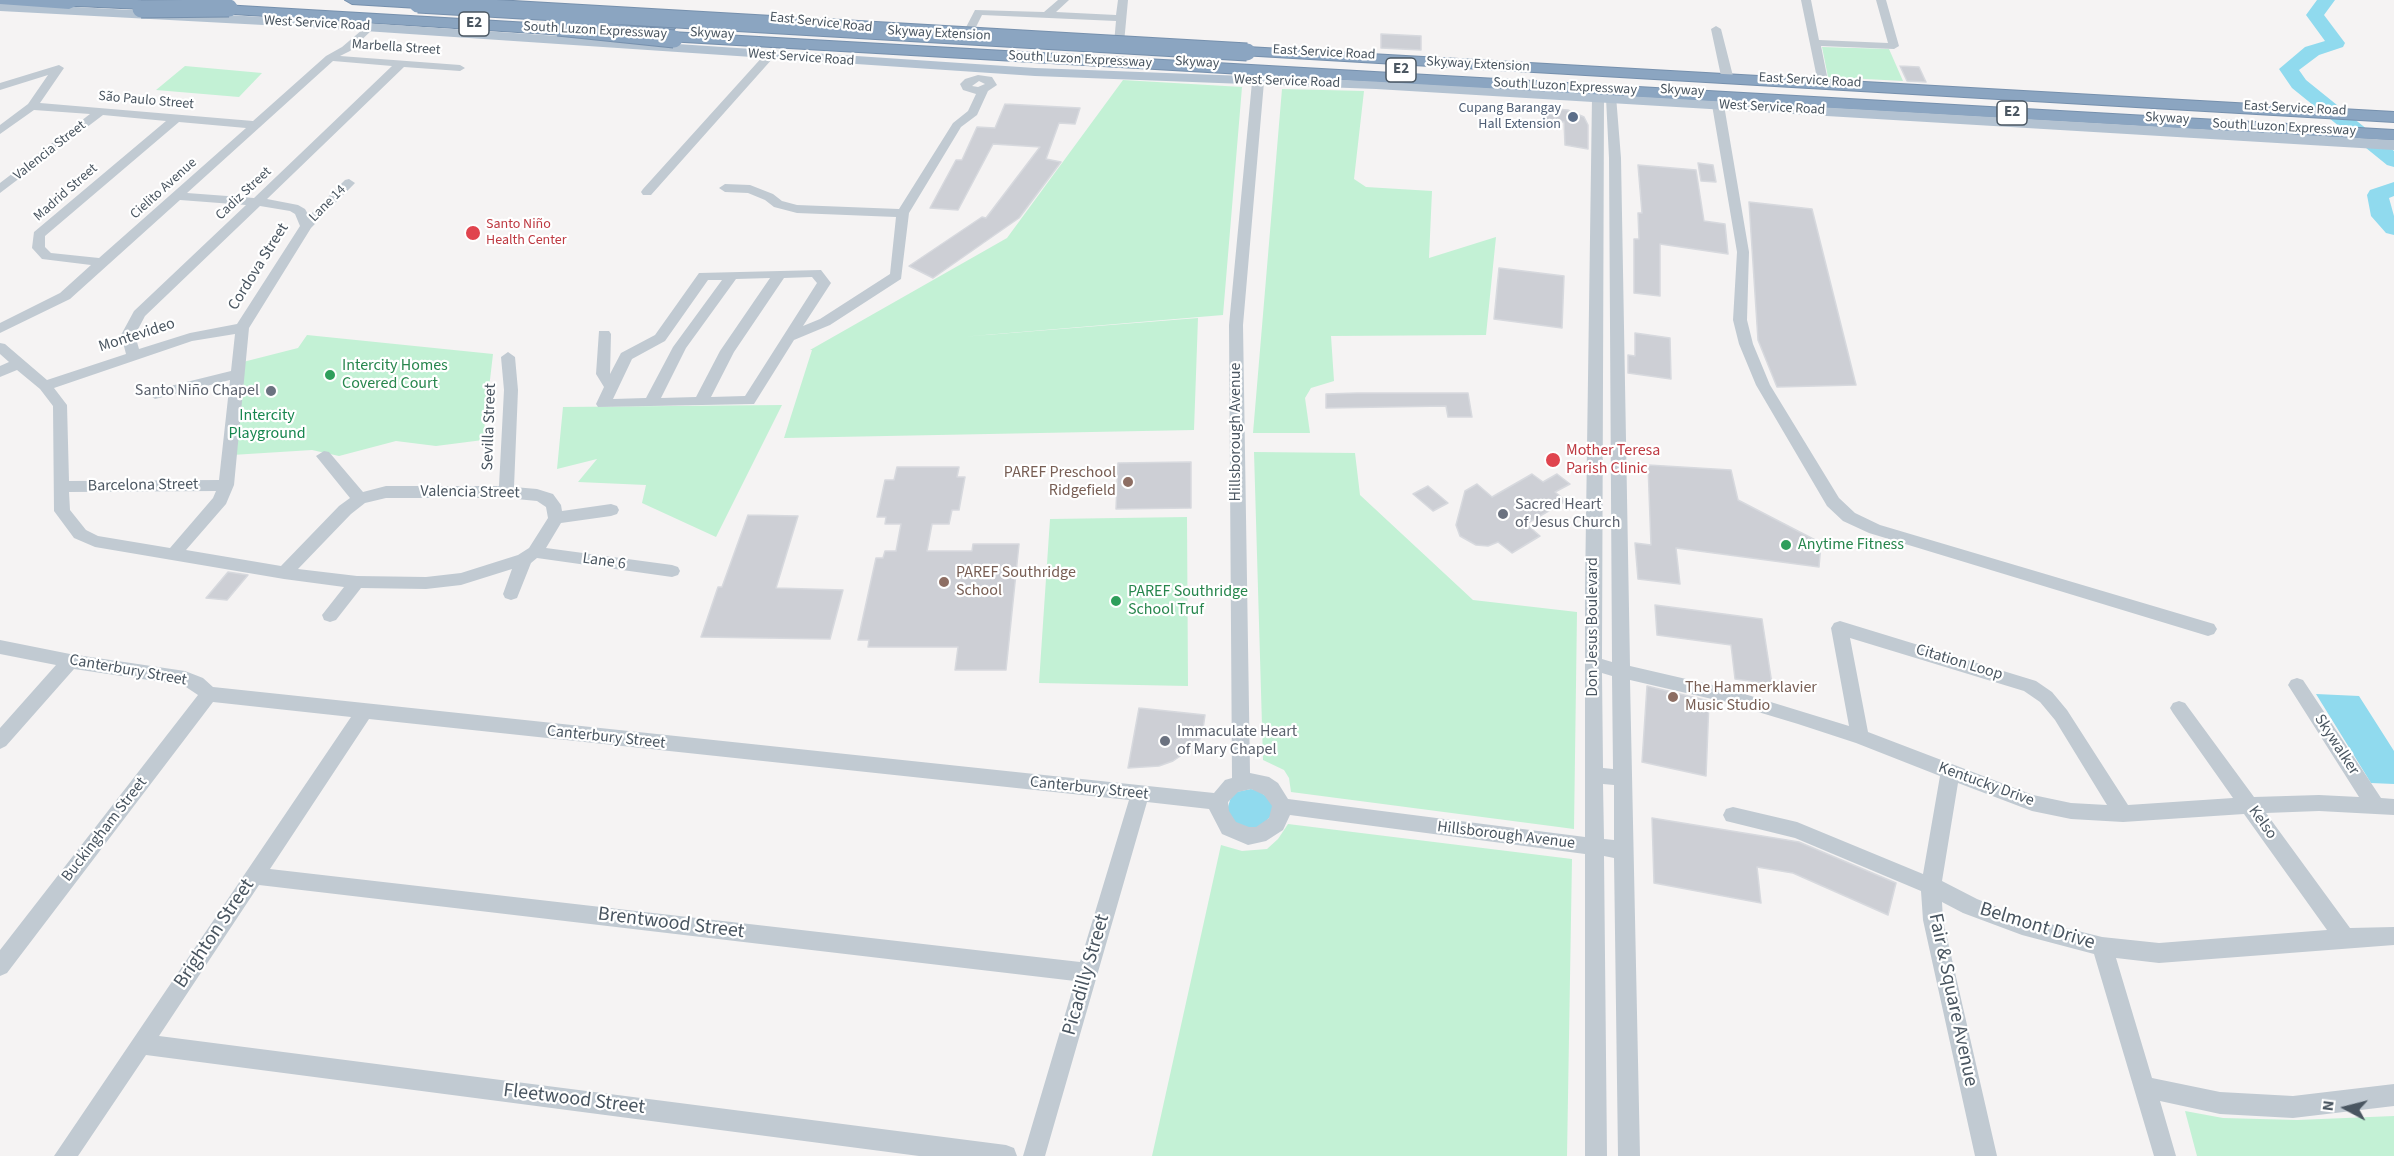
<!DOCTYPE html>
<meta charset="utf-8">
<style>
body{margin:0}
#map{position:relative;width:2394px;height:1156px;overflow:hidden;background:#f5f3f3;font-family:"Source Sans 3",sans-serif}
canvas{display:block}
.north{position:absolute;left:2316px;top:1078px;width:60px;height:60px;-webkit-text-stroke:4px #fff;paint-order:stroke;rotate:277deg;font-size:16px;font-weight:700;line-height:24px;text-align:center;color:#4a5661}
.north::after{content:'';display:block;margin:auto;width:21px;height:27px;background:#4a5661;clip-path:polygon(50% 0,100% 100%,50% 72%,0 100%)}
</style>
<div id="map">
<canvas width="2394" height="1156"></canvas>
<div class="north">N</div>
</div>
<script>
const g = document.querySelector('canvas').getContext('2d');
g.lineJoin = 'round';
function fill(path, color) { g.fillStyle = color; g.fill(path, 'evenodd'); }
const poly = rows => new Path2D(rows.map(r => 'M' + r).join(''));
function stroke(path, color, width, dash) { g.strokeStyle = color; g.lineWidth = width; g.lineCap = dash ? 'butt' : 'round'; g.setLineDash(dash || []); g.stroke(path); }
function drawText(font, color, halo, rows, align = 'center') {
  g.font = font + ' "Source Sans 3",sans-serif'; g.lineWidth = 4.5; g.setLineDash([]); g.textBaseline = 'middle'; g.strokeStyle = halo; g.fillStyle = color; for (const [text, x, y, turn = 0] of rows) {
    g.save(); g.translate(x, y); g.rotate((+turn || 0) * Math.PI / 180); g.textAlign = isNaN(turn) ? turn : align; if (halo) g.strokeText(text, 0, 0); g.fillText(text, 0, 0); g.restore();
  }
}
fill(poly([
 [1822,47,1889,49,1903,81,1828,77],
 [185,66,262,73,239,97,156,90],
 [1123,80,1242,87,1223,315,961,337,1198,318,1194,430,784,438,812,350,810,350,1007,238],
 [1282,89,1364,91,1354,179,1366,187,1432,191,1429,258,1496,237,1486,335,1331,336,1334,381,1311,388,1305,398,1310,433,1253,433],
 [307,335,493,354,483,440,436,446,396,441,339,456,312,450,232,455,243,362,298,348],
 [782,405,716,537,642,503,646,485,578,482,597,459,557,469,563,407],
 [1254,452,1355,453,1360,495,1473,600,1577,612,1574,829,1291,792,1289,778,1284,770,1263,760],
 [1187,517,1188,686,1039,683,1050,519],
 [1288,824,1572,859,1567,1156,1152,1156,1221,845,1242,851,1267,849,1278,839],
 [2185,1111,2223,1118,2297,1120,2394,1116,2394,1156,2197,1156]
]), '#c3f1d5');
fill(poly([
 [2316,694,2359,696,2394,751,2394,784,2371,783],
 [1251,789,1259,791,1271,800,1273,809,1271,816,1261,826,1251,829,1236,824,1227,810,1231,797,1236,792]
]), '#90daee');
fill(poly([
 [2317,0,2335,0,2324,15,2345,43,2343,47,2319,55,2299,70,2306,80,2394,151,2394,167,2387,165,2292,88,2279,69,2305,47,2325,41,2306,15,2317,0],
 [2394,182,2394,196,2389,198,2394,216,2394,235,2386,233,2371,216,2367,195,2370,190,2394,182]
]), '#90daee');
const building = poly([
 [1381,34,1421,36,1421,50,1381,48,1381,34],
 [1900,66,1919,67,1926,82,1907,81,1900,66],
 [1005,104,1080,108,1075,124,1059,123,1046,159,1061,162,1019,218,933,278,909,266,982,217,986,218,1040,147,993,144,958,210,930,208,956,160,962,160,977,127,995,128,1005,104],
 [1542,108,1568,110,1584,117,1588,125,1588,149,1565,145,1564,122,1542,120,1542,108],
 [1698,163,1713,165,1716,182,1701,181,1698,163],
 [1638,165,1696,170,1704,221,1725,224,1728,254,1660,244,1660,296,1634,293,1634,239,1639,239,1638,213,1642,213,1638,165],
 [1749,202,1812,209,1856,385,1777,387,1758,340,1749,202],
 [1499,268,1564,276,1562,328,1494,319,1499,268],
 [1635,333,1670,338,1671,379,1628,373,1628,355,1635,356,1635,333],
 [1357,393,1468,393,1472,417,1448,417,1446,406,1326,408,1326,394,1357,393],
 [1191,462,1191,508,1116,509,1118,463,1191,462],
 [1648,465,1731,470,1738,500,1821,543,1819,567,1676,548,1680,584,1638,579,1635,543,1651,545,1648,465],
 [897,467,959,467,957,477,965,477,959,510,952,510,949,524,932,524,927,551,972,551,973,544,1019,544,1006,670,955,670,958,647,868,647,869,640,858,640,876,558,883,558,885,551,896,551,901,524,885,524,886,517,877,517,885,480,894,480,897,467],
 [1532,474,1543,482,1557,474,1570,484,1555,492,1566,501,1526,524,1540,536,1512,553,1498,542,1488,546,1476,545,1460,536,1456,525,1465,491,1477,484,1492,497,1532,474],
 [1428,486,1448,503,1433,511,1413,494,1428,486],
 [748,515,798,516,776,588,843,590,830,639,701,637,718,587,722,587,748,515],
 [228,572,248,575,227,600,206,598,228,572],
 [1655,605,1762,619,1772,684,1735,679,1731,645,1657,635,1655,605],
 [1647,686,1709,701,1706,776,1642,762,1647,686],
 [1139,708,1205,715,1202,736,1195,746,1173,761,1159,766,1128,768,1139,708],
 [1652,818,1799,842,1896,883,1888,915,1793,873,1757,867,1761,903,1654,883,1652,818]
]);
fill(building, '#cdcfd5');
stroke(building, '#d7d9de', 1.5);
const highway = poly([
 [0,0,137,0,165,2,172,6,165,10,76,6,69,9,0,4,0,0],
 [345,0,420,0,425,4,418,8,352,4,345,0],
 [206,4,581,26,589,31,581,36,201,12,198,9,201,6,206,4],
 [593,18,667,23,675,28,671,32,2394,130,2394,140,649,40,641,35,646,31,588,26,585,23,588,20,593,18],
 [1247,47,2394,112,2394,122,1241,55,1239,52,1241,49,1247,47]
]);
stroke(highway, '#7690ad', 2);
fill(poly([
 [1058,0,1069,0,1056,12,1116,15,1118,0,1128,0,1124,43,1119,46,1114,43,1116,21,982,15,972,35,968,36,963,33,975,10,1044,12,1058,0],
 [1801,0,1811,0,1819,40,1888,43,1876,0,1886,0,1899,46,1894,49,1821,46,1828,81,1822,84,1818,83,1801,0],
 [369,24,374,27,373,29,350,51,340,56,460,65,465,68,460,71,404,67,267,199,298,205,305,209,309,216,345,180,349,179,355,183,311,228,249,328,234,485,226,504,186,550,281,566,339,506,350,498,316,456,324,451,329,452,363,492,386,486,499,486,504,390,501,357,508,352,515,357,518,390,514,487,537,489,553,494,561,505,562,511,611,504,617,506,619,510,617,514,611,516,561,523,546,548,672,565,678,567,680,571,678,575,672,577,537,558,531,563,517,598,511,600,505,598,503,594,512,569,461,585,426,589,361,588,336,620,330,622,324,620,322,615,344,587,284,579,95,547,74,538,54,511,53,406,40,389,17,370,0,377,0,366,9,362,0,354,0,343,5,344,47,380,126,354,121,335,134,311,246,205,180,200,70,299,0,333,0,323,60,293,91,265,42,259,32,248,34,232,166,121,103,115,0,193,0,183,90,114,34,110,0,134,0,125,28,104,48,75,0,90,0,83,59,65,64,68,40,103,253,121,326,56,342,47,369,24],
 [333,61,392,66,254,198,187,193,333,61],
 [179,122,246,128,99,258,51,253,45,247,45,236,179,122],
 [260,206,290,211,295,214,300,226,237,324,190,333,139,349,135,335,145,316,260,206],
 [235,334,231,371,150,391,148,394,155,399,230,380,219,480,69,481,67,405,54,388,192,341,235,334],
 [216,491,213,498,170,548,98,536,86,530,70,510,69,492,216,491],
 [386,498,506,498,537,501,546,507,548,518,529,548,518,555,461,573,426,577,357,576,298,569,351,514,365,503,386,498],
 [1716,26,1721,29,1733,76,1727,79,1721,76,1711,29,1716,26],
 [769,53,773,54,773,58,651,195,643,195,641,192,643,189,765,54,769,53],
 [978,75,992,77,997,85,988,91,977,115,961,127,909,213,901,279,830,325,794,340,754,404,598,407,596,404,604,387,596,374,599,331,609,331,611,334,610,374,621,353,655,335,699,273,821,270,831,283,803,326,820,319,890,274,896,217,797,213,774,207,765,200,748,193,725,192,719,188,725,184,750,185,773,194,782,201,797,205,899,209,953,123,968,111,976,94,963,90,960,84,965,79,978,75],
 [979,81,985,84,978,87,972,86,979,81],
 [812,277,817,283,745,396,711,397,734,352,784,278,812,277],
 [770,278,720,351,696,397,661,398,686,348,736,279,770,278],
 [708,280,722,280,673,347,646,398,613,399,632,359,665,341,708,280],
 [1258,79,1264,82,1243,325,1250,773,1269,777,1278,783,1288,799,1585,837,1585,589,1592,97,1598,94,1604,97,1602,659,1612,662,1609,158,1606,98,1612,95,1616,96,1621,158,1630,666,1725,688,1849,726,1831,628,1834,623,1840,621,2036,681,2052,692,2067,710,2128,805,2233,798,2173,713,2170,708,2173,703,2179,701,2185,703,2254,797,2319,795,2359,797,2288,685,2291,680,2297,678,2303,680,2381,798,2394,799,2394,815,2319,811,2266,813,2350,928,2394,927,2394,945,2159,963,2116,958,2152,1078,2220,1092,2293,1096,2394,1084,2394,1106,2293,1118,2220,1114,2160,1101,2176,1156,2154,1156,2094,954,2022,935,1963,913,1942,902,1943,920,1997,1156,1975,1156,1923,920,1921,891,1795,838,1726,821,1723,815,1726,809,1733,807,1797,822,1923,874,1940,776,1856,743,1798,724,1725,702,1630,680,1640,1156,1618,1156,1614,858,1604,856,1607,1156,1585,1156,1585,854,1290,815,1283,830,1266,841,1248,845,1222,834,1209,809,1147,802,1045,1156,1023,1156,1075,981,259,885,159,1036,1006,1145,1014,1148,1017,1156,919,1156,146,1055,78,1156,54,1156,351,717,213,702,7,973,0,976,0,950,198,695,183,685,74,669,6,746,0,749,0,728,56,665,0,654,0,640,70,654,185,671,203,678,213,687,1214,793,1225,780,1232,778,1229,325,1252,82,1258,79],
 [1850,638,2024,691,2040,702,2055,720,2107,805,2071,803,2033,795,1868,732,1850,638],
 [1602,673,1612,676,1613,769,1603,768,1602,673],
 [369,719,1129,800,1080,962,270,869,369,719],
 [1958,783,2032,811,2071,819,2123,822,2244,814,2327,930,2159,943,2102,937,2022,917,1977,899,1942,881,1958,783],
 [1603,784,1614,785,1614,840,1604,839,1603,784],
 [1251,789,1264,795,1272,806,1269,818,1256,827,1249,827,1236,822,1229,811,1228,802,1238,792,1251,789],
 [1718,102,1724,105,1749,252,1747,320,1753,344,1770,385,1839,498,1855,513,1880,525,2214,624,2217,629,2214,634,2208,636,1869,533,1843,521,1827,506,1756,385,1739,344,1733,320,1737,252,1712,105,1718,102]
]), '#c1cad2');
fill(poly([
 [0,3,320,20,1035,68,1376,81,2394,140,2394,150,1376,89,1035,76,320,28,0,11,0,3]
]), '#b3c2d1');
fill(highway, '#8ba5c1');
const highwayBridge = poly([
 [418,4,1247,52],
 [141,9,229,8],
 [558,27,674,39]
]);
stroke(highwayBridge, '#7690ad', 19, []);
stroke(highwayBridge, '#8ba5c1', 17);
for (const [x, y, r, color] of [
 [1573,117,6,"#5c6f8a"],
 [473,233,8,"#e0444e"],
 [330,375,6,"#2e9e5b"],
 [271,391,6,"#6b7280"],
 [1553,460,8,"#e0444e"],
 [1128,482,6,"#8d6e63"],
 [1503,514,6,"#6b7280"],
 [1786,545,6,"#2e9e5b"],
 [944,582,6,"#8d6e63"],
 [1116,601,6,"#2e9e5b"],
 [1673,697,6,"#8d6e63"],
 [1165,741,6,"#6b7280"]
]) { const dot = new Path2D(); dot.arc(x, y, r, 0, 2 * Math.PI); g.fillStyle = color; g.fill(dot); stroke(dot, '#fff', 2); }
drawText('14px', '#4a5661', '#fff', [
 ["East Service Road",821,23,6],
 ["West Service Road",317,24,3],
 ["South Luzon Expressway",595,31,3],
 ["Skyway",712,34,3],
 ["Skyway Extension",939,34,3],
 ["Marbella Street",396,48,4],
 ["East Service Road",1324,53,3],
 ["West Service Road",801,58,4],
 ["South Luzon Expressway",1080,60,3],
 ["Skyway",1197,63,3],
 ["Skyway Extension",1478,65,3],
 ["East Service Road",1810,81,3],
 ["West Service Road",1287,82,2],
 ["South Luzon Expressway",1565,87,3],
 ["Skyway",1682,91,3],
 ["São Paulo Street",146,101,5],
 ["West Service Road",1772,108,3],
 ["East Service Road",2295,109,3],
 ["Skyway",2167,119,3],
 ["South Luzon Expressway",2284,128,3],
 ["Valencia Street",50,151,-38],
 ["Cielito Avenue",164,189,-42],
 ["Madrid Street",66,193,-41],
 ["Cadiz Street",244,194,-43],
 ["Lane 14",328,204,-45]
]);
drawText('14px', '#4e5e75', '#fff', [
 ["Cupang Barangay",1561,109],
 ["Hall Extension",1561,125]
], 'right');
drawText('14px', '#be3a42', '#fff', [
 ["Santo Niño",486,225],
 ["Health Center",486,241]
], 'left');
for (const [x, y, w] of [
 [474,24,30],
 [1401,70,30],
 [2012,113,30]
]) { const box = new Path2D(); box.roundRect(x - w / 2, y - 12, w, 24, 4.5); g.fillStyle = '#fff'; g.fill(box); stroke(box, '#4a5661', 1.5); }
drawText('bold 15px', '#4a5661', null, [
 ["E2",474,24],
 ["E2",1401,70],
 ["E2",2012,113]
]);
drawText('16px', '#4a5661', '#fff', [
 ["Cordova Street",259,267,-58],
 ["Montevideo",137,336,-18],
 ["Sevilla Street",490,427,-88],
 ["Hillsborough Avenue",1236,432,-90],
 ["Barcelona Street",143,486,-1],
 ["Valencia Street",470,493,1],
 ["Lane 6",604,562,8],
 ["Don Jesus Boulevard",1593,627,-90],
 ["Citation Loop",1959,663,17],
 ["Canterbury Street",128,671,10],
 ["Canterbury Street",606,738,6],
 ["Skywalker",2336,745,57],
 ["Kentucky Drive",1986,785,20],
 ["Canterbury Street",1089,789,6],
 ["Kelso",2262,823,54],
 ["Buckingham Street",105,830,-52],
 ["Hillsborough Avenue",1506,836,7]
]);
drawText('16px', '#27864d', '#fff', [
 ["Intercity Homes",342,366],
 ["Covered Court",342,384],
 ["Anytime Fitness",1798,545],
 ["PAREF Southridge",1128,592],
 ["School Truf",1128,610]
], 'left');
drawText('16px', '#5b616d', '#fff', [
 ["Santo Niño Chapel",259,391,"right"],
 ["Sacred Heart",1515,505],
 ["of Jesus Church",1515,523],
 ["Immaculate Heart",1177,732],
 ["of Mary Chapel",1177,750]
], 'left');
drawText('16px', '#17864f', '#fff', [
 ["Intercity",267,416],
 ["Playground",267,434]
]);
drawText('16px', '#be3a42', '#fff', [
 ["Mother Teresa",1566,451],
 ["Parish Clinic",1566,469]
], 'left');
drawText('16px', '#785e54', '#fff', [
 ["PAREF Preschool",1116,473,"right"],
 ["Ridgefield",1116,491,"right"],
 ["PAREF Southridge",956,573],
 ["School",956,591],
 ["The Hammerklavier",1685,688],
 ["Music Studio",1685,706]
], 'left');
drawText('20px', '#4a5661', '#fff', [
 ["Brentwood Street",671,924,7],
 ["Belmont Drive",2037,927,17],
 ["Brighton Street",215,934,-56],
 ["Picadilly Street",1087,975,-74],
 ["Fair & Square Avenue",1952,1000,78],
 ["Fleetwood Street",574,1100,7]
]);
</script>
